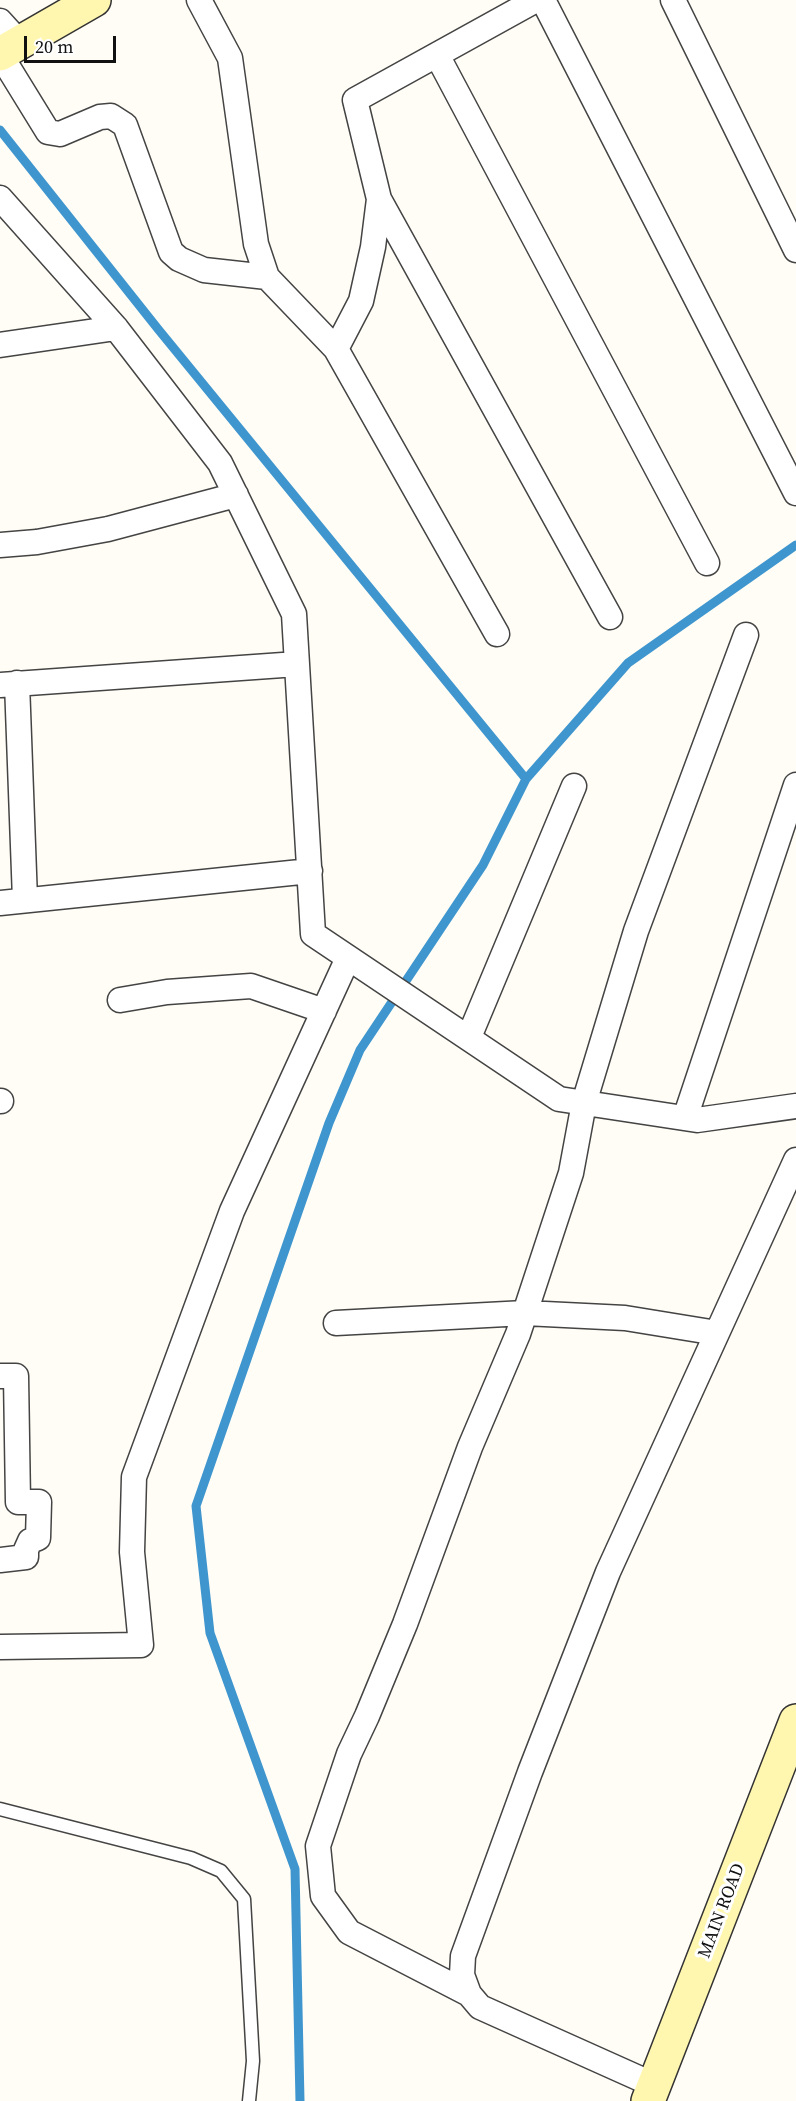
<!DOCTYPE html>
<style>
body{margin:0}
#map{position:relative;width:796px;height:2101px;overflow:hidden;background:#fffdf5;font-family:"Source Serif 4",serif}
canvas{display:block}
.scale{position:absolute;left:24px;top:36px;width:92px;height:27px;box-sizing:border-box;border:3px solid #111;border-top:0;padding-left:8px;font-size:18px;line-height:21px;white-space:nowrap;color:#111;-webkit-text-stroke:4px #fff;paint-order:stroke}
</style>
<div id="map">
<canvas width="796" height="2101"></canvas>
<div class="scale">20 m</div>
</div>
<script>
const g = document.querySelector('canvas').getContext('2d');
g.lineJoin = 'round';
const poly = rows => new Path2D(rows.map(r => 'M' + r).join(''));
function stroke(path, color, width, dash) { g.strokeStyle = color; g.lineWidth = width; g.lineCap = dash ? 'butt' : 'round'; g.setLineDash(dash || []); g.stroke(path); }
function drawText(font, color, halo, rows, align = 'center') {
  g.font = font + ' "Source Serif 4",serif'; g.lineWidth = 6; g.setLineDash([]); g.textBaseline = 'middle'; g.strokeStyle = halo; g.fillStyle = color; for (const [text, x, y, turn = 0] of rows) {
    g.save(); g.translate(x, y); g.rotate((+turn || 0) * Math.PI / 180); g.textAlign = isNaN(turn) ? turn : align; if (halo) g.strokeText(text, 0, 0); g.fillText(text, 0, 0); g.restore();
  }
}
stroke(poly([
 [0,130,158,329,526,779],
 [300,2101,295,1869,210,1633,196,1506,329,1123,360,1050,483,865,526,779,628,663,796,545]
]), '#3f96cf', 9);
const lane = poly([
 [0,1809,191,1858,221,1871,244,1899,253,2061,249,2101]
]);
const street = poly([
 [199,0,230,58,256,244,267,277,336,349,497,634],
 [536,0,355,100,379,199,610,617],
 [543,0,796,493],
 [673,0,796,250],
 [0,21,20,43],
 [0,54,48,132,60,134,100,117,111,116,125,125,171,252,179,259,204,270,267,277],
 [437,55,707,563],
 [0,198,116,328,220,463,294,614,313,934,559,1099,697,1120,796,1106],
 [0,345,116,328],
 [336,349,361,301,373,247,379,199],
 [0,545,37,542,108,529,236,495],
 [17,683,25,900],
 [0,685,297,664],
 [0,903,310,871],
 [120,1000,167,992,251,986,324,1011],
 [469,1037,574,786],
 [0,1101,1,1101],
 [685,1118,796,785],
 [336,1323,525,1313,625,1318,717,1333],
 [0,1376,16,1376,18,1502,39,1502,38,1538,30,1541,26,1550,26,1557,0,1560],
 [0,1647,141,1645,132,1552,134,1477,232,1211,348,958],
 [469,1994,349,1932,323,1896,318,1846,349,1754,367,1716,405,1624,470,1447,518,1334,571,1173,584,1103,636,931,746,635],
 [654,2085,480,2007,469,1994,462,1975,463,1956,530,1772,608,1572,796,1160]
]);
const secondary = poly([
 [0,54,94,0],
 [648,2101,796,1721]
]);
stroke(lane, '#444', 15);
stroke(street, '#444', 27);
stroke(secondary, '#333', 36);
stroke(lane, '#fff', 12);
stroke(street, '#fff', 24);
stroke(secondary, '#fff6b0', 33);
drawText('18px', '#111', '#fff', [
 ["MAIN ROAD",722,1911,-69]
]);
</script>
